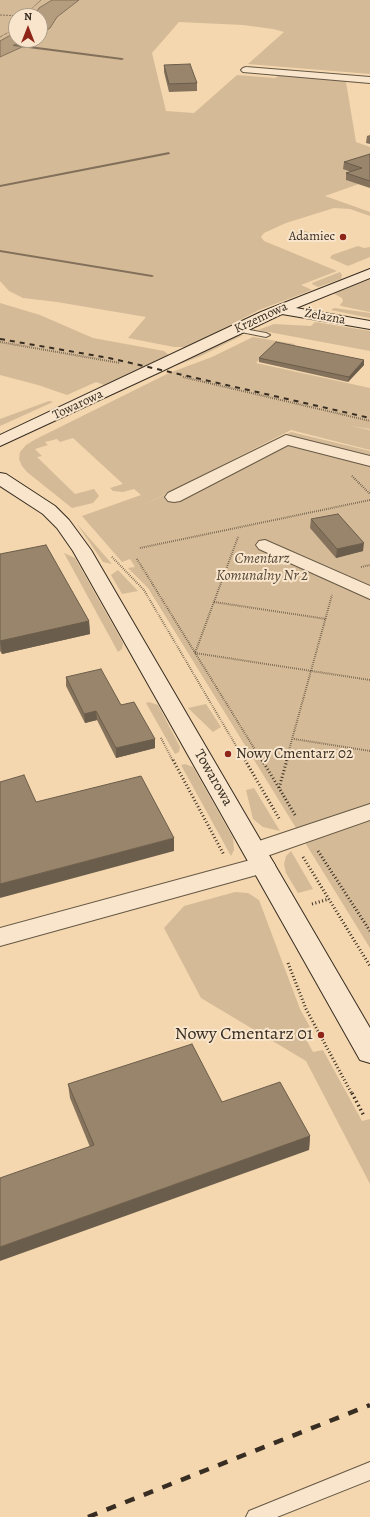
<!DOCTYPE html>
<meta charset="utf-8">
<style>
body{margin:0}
#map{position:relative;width:370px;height:1517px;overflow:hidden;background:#f4d7af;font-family:Alegreya,serif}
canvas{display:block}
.north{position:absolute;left:8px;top:8px;width:40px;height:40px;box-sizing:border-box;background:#f8e5cb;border:1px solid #ab9b87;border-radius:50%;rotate:0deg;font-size:11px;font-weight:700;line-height:16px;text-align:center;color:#372d22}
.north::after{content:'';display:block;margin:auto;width:14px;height:18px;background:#8f2418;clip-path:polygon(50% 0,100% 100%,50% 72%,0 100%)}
</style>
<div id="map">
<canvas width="370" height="1517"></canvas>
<div class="north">N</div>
</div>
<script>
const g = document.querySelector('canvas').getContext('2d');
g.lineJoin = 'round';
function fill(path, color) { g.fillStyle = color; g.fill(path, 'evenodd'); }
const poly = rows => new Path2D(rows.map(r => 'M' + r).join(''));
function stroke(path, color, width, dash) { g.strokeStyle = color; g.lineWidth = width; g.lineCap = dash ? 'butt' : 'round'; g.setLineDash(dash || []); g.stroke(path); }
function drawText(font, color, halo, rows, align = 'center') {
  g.font = font + ' Alegreya,serif'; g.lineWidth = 4; g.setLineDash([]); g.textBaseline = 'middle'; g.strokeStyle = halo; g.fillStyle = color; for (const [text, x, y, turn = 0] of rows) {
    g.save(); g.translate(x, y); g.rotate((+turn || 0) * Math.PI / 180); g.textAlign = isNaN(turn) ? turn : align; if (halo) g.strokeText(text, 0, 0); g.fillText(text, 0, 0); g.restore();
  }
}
fill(poly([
 [0,0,52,0,39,8,34,16,16,16,16,32,0,41],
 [79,0,370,0,370,74,248,64,284,32,273,29,243,25,179,22,152,53,166,111,194,113,237,75,275,78,280,75,370,81,370,84,346,82,356,142,370,147,370,160,344,169,370,178,370,180,325,196,370,212,370,216,350,209,334,208,286,223,264,233,261,237,264,241,337,271,301,285,312,290,259,310,188,347,174,347,128,338,146,317,57,302,23,298,9,291,0,281,0,57,22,47,33,40,40,40,40,35,50,28,56,17],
 [303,230,322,238,310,241,294,236,295,233],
 [358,246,364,248,370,247,370,257,348,266,330,258,332,255],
 [340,272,342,275,341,279,318,287,312,284,312,283],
 [370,277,370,312,341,306,340,305,343,301,342,298,331,292],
 [0,303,40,315,93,338,164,351,170,356,107,386,96,382,67,395,38,385,0,375],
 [334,308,370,313,370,318,331,310],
 [315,322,370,331,370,351,258,330,274,324,311,326],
 [238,334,243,335,201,356,175,366],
 [253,337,295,344,291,349,274,345,256,363,370,388,370,429,351,426,370,430,370,450,291,430,138,508,291,432,370,451,370,948,148,588,128,568,135,567,130,559,122,562,82,516,141,495,134,489,123,492,113,491,110,488,123,484,73,438,60,442,57,439,45,442,48,445,35,449,42,456,37,457,75,494,94,489,99,496,93,503,72,508,27,472,22,466,19,459,20,452,26,445,36,439,169,373,212,357],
 [49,401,53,402,0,426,0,419],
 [77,524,112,564,103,562],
 [64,553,75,558,123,643,122,649,118,652],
 [118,570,138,591,122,594,111,575],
 [149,702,158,705,180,747,179,752,175,754,146,703],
 [206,704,221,727,213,732,188,708],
 [185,764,193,767,233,838,234,850,231,856,181,765],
 [254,788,280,831,263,827,253,819,246,790],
 [291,851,313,889,298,893,286,873,284,864,286,856],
 [235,892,248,893,259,900,300,1009,310,1027,301,1030,313,1052,323,1050,362,1121,370,1119,370,1184,306,1061,201,998,164,928,184,906]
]), '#d4ba97');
const water = poly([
 [52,0,79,0,57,17,50,28,40,35,40,16,34,16,39,8,52,0],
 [16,32,16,40,33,40,22,47,0,57,0,41,16,32]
]);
fill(water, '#b49d7f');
stroke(water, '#82705a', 1);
fill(poly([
 [14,44,122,58,124,59,122,60,13,46,14,44],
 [169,152,170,154,0,187,0,185,169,152],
 [0,250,152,275,154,276,152,277,0,252,0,250]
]), '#82705a');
const lane = poly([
 [233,327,266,333,270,335,266,337,236,331,233,331,233,327],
 [370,1462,370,1480,277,1517,246,1517,249,1511,370,1462]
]);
const street = poly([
 [246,67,370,77,370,83,243,72,241,70,243,68,246,67],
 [286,435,370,456,370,466,288,445,180,501,174,502,168,501,165,497,168,493,286,435],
 [265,540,370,586,370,599,259,549,256,545,259,541,265,540],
 [370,804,370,820,264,857,271,859,275,865,271,871,0,946,0,928,254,859,247,857,243,851,247,845,370,804]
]);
const secondary = poly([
 [370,269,370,278,296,308,370,321,370,329,282,314,160,372,0,446,0,435,261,312,370,269],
 [0,473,6,474,55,506,69,520,91,550,370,1028,370,1063,360,1060,73,551,57,528,43,514,0,486,0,473]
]);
stroke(lane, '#665845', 2);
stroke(street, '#665845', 2);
stroke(secondary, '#372d22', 2);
stroke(poly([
 [0,15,27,16],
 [27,16,29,11,41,0],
 [0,37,16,28]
]), '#372d22', 1, [0.5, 1]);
stroke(poly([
 [0,342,120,363],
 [183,377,370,421],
 [352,476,370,494],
 [238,537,195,653,370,680],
 [140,548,370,500],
 [112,557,144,590,245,761],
 [137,559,262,761],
 [361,567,370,565],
 [214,602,326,619],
 [161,738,173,761],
 [294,739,370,751],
 [286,761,332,595]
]), '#372d22', 2, [0.5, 1.5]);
stroke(poly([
 [173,760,224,855],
 [245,760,280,820],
 [262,760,279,788],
 [287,760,279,788,295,815],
 [318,851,370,931],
 [303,857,370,966],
 [312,904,329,899],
 [288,963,306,1009,352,1094]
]), '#372d22', 3, [1, 2.5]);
stroke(poly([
 [352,1093,364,1116]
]), '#372d22', 3.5, [1.5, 3]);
fill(lane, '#f8e5cb');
fill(street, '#f8e5cb');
fill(secondary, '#f8e5cb');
stroke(poly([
 [0,339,109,358,370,418]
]), '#372d22', 2, [5, 5]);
stroke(poly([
 [88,1517,370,1405]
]), '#372d22', 4.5, [10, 10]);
fill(poly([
 [164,65,197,83,197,91,169,92,164,72],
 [370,135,370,144,366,143,367,136],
 [370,154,370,188,346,180,346,173,351,172,343,169,344,162],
 [259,358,364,360,364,365,348,382,259,362],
 [311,519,363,551,336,558,310,528],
 [0,554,89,621,90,634,2,654,0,651],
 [66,677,121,705,155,739,155,748,116,758,97,720,85,723,66,686],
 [68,1084,222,1102,310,1136,309,1150,90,1147,70,1098]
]), '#84725c');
fill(poly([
 [364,360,364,365,348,382,349,377],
 [364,543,363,551,336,558,337,549],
 [89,621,90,634,2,654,0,641],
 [96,711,97,720,85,723,84,714],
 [155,739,155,748,116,758,116,748],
 [174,838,174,851,0,898,0,884],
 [310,1136,309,1150,0,1261,0,1247]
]), '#6b5d4b');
const building = poly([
 [190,64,197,83,169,84,164,65,190,64],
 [370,154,370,181,346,173,362,168,344,162,370,154],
 [276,342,364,360,349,377,259,358,276,342],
 [338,514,364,543,337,549,311,519,338,514],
 [46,545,89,621,0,641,0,554,46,545],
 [101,669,121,705,134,702,155,739,116,748,96,711,84,714,66,677,101,669],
 [24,775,36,802,141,776,174,838,0,884,0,782,24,775],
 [192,1044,222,1102,280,1082,310,1136,0,1247,0,1178,94,1145,68,1084,192,1044]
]);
fill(building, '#99856b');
stroke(building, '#6b5d4b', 1);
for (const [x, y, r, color] of [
 [343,237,4,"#8f2418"],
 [228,754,4,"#8f2418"],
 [321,1035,4,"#8f2418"]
]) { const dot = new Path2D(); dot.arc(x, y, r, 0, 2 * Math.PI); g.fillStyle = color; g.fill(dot); stroke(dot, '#f8e5cb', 1.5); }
drawText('13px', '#372d22', '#f8e5cb', [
 ["Adamiec",335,237]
], 'right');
drawText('13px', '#372d22', '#f8e5cb', [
 ["Żelazna",325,317,10],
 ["Krzemowa",261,318,-25],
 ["Towarowa",78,405,-25]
]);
drawText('italic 15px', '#564939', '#f8e5cb', [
 ["Cmentarz",262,559],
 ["Komunalny Nr 2",262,576]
]);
drawText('15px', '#372d22', '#f8e5cb', [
 ["Nowy Cmentarz 02",236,754]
], 'left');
drawText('15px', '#372d22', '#f8e5cb', [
 ["Towarowa",213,778,60]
]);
drawText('18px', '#372d22', '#f8e5cb', [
 ["Nowy Cmentarz 01",313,1035]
], 'right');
</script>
